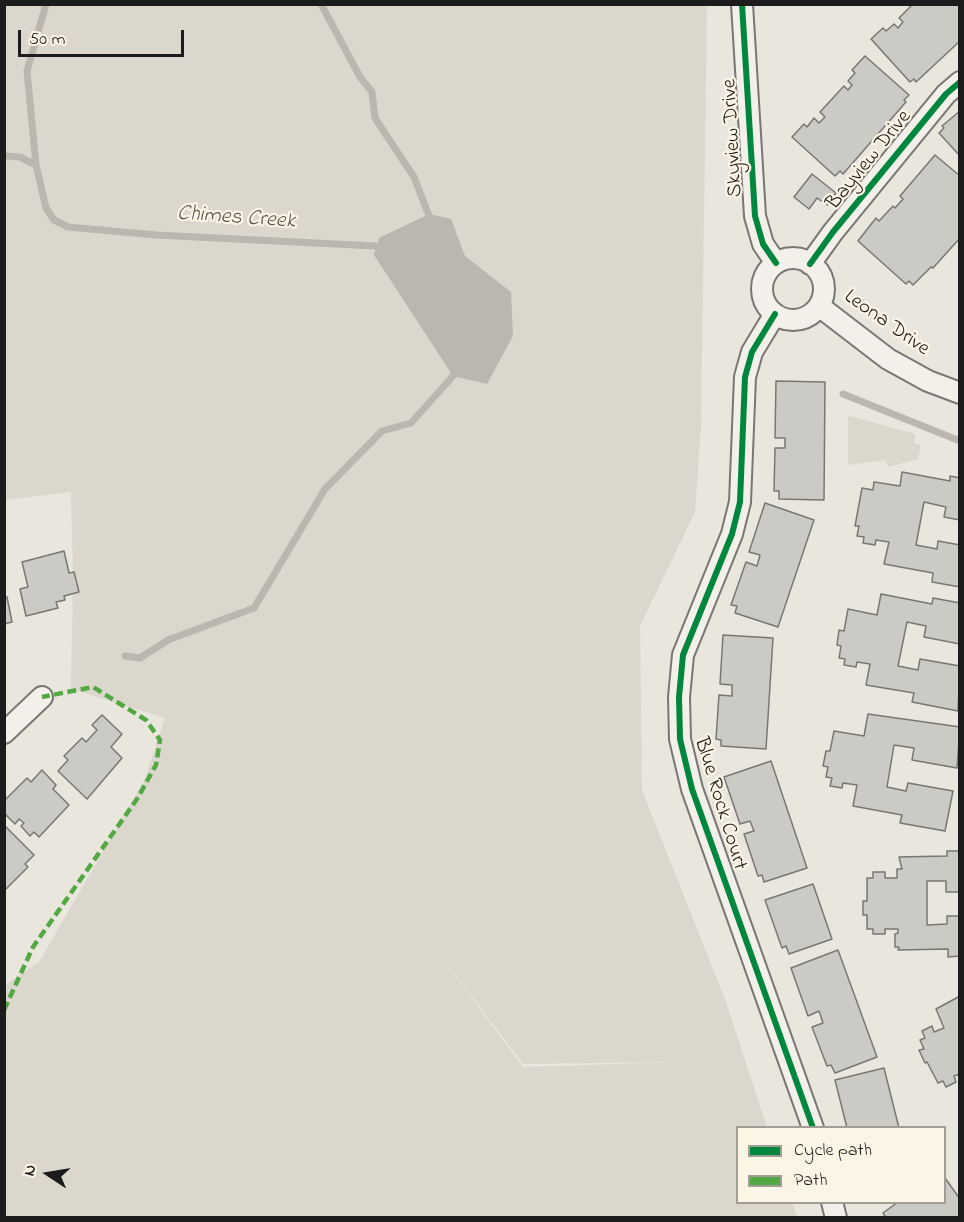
<!DOCTYPE html>
<style>
body{margin:0}
#map{position:relative;width:964px;height:1222px;overflow:hidden;background:#e9e6de;font-family:"Indie Flower",sans-serif}
canvas{display:block}
.frame{position:absolute;inset:0;border:6px solid #1c1c1c;pointer-events:none}
.legend{position:absolute;left:736px;top:1126px;width:210px;height:78px;box-sizing:border-box;background:#fcf5e5;border:2px solid #a29e95;margin:0;padding:8px 10px;list-style:none;font-size:18px;color:#1c1c1c}
.legend li{display:flex;align-items:center;gap:12px;height:30px}
.legend b{width:30px;border:2px solid #a29e95}
.north{position:absolute;left:18px;top:1144px;width:60px;height:60px;-webkit-text-stroke:4px #fcf5e5;paint-order:stroke;rotate:282deg;font-size:16px;font-weight:700;line-height:24px;text-align:center;color:#1c1c1c}
.north::after{content:'';display:block;margin:auto;width:21px;height:27px;background:#1c1c1c;clip-path:polygon(50% 0,100% 100%,50% 72%,0 100%)}
.scale{position:absolute;left:18px;top:30px;width:166px;height:27px;box-sizing:border-box;border:3px solid #1c1c1c;border-top:0;padding-left:8px;font-size:18px;line-height:21px;white-space:nowrap;color:#1c1c1c;-webkit-text-stroke:4px #fcf5e5;paint-order:stroke}
</style>
<div id="map">
<canvas width="964" height="1222"></canvas>
<div class="frame"></div>
<ul class="legend">
<li><b style="height:8px;background:#00873e"></b>Cycle path</li>
<li><b style="height:8px;background:#52a943"></b>Path</li>
</ul>
<div class="north">N</div>
<div class="scale">50 m</div>
</div>
<script>
const g = document.querySelector('canvas').getContext('2d');
g.lineJoin = 'round';
function fill(path, color) { g.fillStyle = color; g.fill(path, 'evenodd'); }
const poly = rows => new Path2D(rows.map(r => 'M' + r).join(''));
function stroke(path, color, width, dash) { g.strokeStyle = color; g.lineWidth = width; g.lineCap = dash ? 'butt' : 'round'; g.setLineDash(dash || []); g.stroke(path); }
function drawText(font, color, halo, rows, align = 'center') {
  g.font = font + ' "Indie Flower",sans-serif'; g.lineWidth = 4.5; g.setLineDash([]); g.textBaseline = 'middle'; g.strokeStyle = halo; g.fillStyle = color; for (const [text, x, y, turn = 0] of rows) {
    g.save(); g.translate(x, y); g.rotate((+turn || 0) * Math.PI / 180); g.textAlign = isNaN(turn) ? turn : align; if (halo) g.strokeText(text, 0, 0); g.fillText(text, 0, 0); g.restore();
  }
}
fill(poly([
 [5,5,707,5,701,426,695,512,640,626,642,790,726,1002,767,1127,738,1128,738,1202,792,1203,797,1217,5,1218,5,985,39,962,144,781,165,718,71,689,73,579,71,492,5,500],
 [420,928,523,1064,677,1062,523,1067],
 [850,416,915,434,914,443,921,445,918,459,888,467,885,460,848,465,848,417]
]), '#dbd7cc');
fill(poly([
 [429,214,451,219,465,256,511,292,513,336,487,384,453,376,374,255,379,238]
]), '#bbb6ae');
stroke(poly([
 [321,4,360,77,372,92,375,118,414,177,431,221],
 [4,156,20,157,36,165,46,208,54,220,68,227,156,235,375,246,383,248],
 [36,165,27,71,46,4],
 [843,394,960,441],
 [125,656,140,658,168,640,254,608,325,489,382,431,411,423,453,376,456,368]
]), '#bbb6ae', 7);
const building = poly([
 [913,4,960,4,960,41,916,82,914,79,910,82,871,39,883,28,886,31,894,24,898,28,903,22,899,18,913,4],
 [865,56,909,95,904,100,906,102,843,174,840,171,835,176,792,137,804,124,807,127,814,118,819,123,825,117,820,112,844,86,848,90,852,85,848,81,855,73,852,70,865,56],
 [960,111,960,156,939,133,944,128,942,126,960,111],
 [935,155,960,176,960,238,933,268,931,267,913,285,909,281,906,284,858,241,876,218,879,221,893,206,895,208,903,199,900,196,935,155],
 [812,174,836,193,827,205,817,198,809,209,794,197,812,174],
 [776,381,825,382,824,500,779,499,779,491,774,491,775,448,785,448,785,438,775,438,776,381],
 [902,472,950,481,950,476,960,478,960,520,944,517,946,507,924,502,916,545,937,549,938,541,960,545,960,587,932,582,933,573,884,564,889,542,876,540,875,545,863,543,864,537,857,536,859,526,855,526,862,488,873,490,874,482,900,486,902,472],
 [765,503,814,520,778,627,735,613,737,606,731,605,746,562,757,566,760,555,749,552,765,503],
 [64,551,69,573,74,572,79,592,64,596,65,600,56,602,58,608,26,616,20,589,28,587,22,562,64,551],
 [881,594,932,604,933,598,960,603,960,644,924,637,926,626,907,622,898,666,918,670,920,659,960,666,958,711,912,702,914,693,866,685,870,664,857,662,856,667,844,665,845,659,839,658,841,646,837,645,839,630,844,631,848,609,877,615,881,594],
 [4,597,7,597,12,622,4,624,4,597],
 [723,635,773,638,766,749,721,746,721,740,716,739,719,695,732,696,732,685,720,684,723,635],
 [868,714,960,727,957,768,912,760,914,748,894,745,887,787,906,791,908,783,953,791,945,831,900,823,902,815,853,806,857,785,843,783,842,788,830,786,832,778,826,777,828,767,823,766,826,751,830,751,834,731,864,736,868,714],
 [102,715,122,734,111,747,122,758,87,799,58,771,68,760,64,756,82,738,86,742,97,730,92,725,102,715],
 [771,761,807,868,764,882,762,875,758,876,744,834,754,831,750,821,740,824,724,777,771,761],
 [42,770,56,785,53,789,69,805,39,837,34,832,30,836,21,826,24,823,19,819,15,824,4,813,4,801,27,778,31,782,42,770],
 [4,825,34,855,25,864,28,867,4,891,4,825],
 [947,851,960,851,960,892,946,892,946,881,927,881,927,925,947,924,947,916,960,916,960,956,948,957,948,949,898,950,899,947,895,947,895,934,898,933,898,929,885,929,885,934,873,934,873,929,867,929,867,915,863,915,863,901,867,901,867,878,873,878,873,872,885,872,885,878,897,878,897,869,902,869,899,857,947,856,947,851],
 [813,884,832,939,789,954,786,946,782,948,765,900,813,884],
 [838,950,877,1057,835,1073,831,1065,827,1066,812,1027,823,1023,819,1011,808,1016,791,968,838,950],
 [960,996,960,1074,954,1076,956,1082,946,1087,943,1081,938,1083,927,1062,925,1063,919,1050,924,1049,920,1040,925,1038,922,1031,932,1026,934,1032,944,1028,936,1009,960,996],
 [884,1068,899,1128,847,1128,835,1080,884,1068],
 [945,1178,960,1199,960,1218,886,1218,883,1213,898,1202,944,1202,945,1178]
]);
fill(building, '#cccac4');
stroke(building, '#787773', 1.5);
const minor = poly([
 [742,4,755,216,763,244,776,263],
 '762 289a31 31 0 1 1 62 0a31 31 0 1 1-62 0Z',
 [810,264,833,232,946,94,960,82],
 [819,306,888,359,928,381,960,393],
 [775,314,752,352,745,377,740,502,732,534,683,655,679,697,680,739,692,789,813,1128],
 [4,733,42,697],
 [832,1202,836,1218]
]);
stroke(minor, '#787773', 24);
stroke(minor, '#f3f0ea', 20);
stroke(poly([
 [4,1010,33,947,137,799,156,765,160,740,146,720,93,687,42,697]
]), '#52a943', 4.5, [9, 4.5]);
stroke(poly([
 [742,4,755,216,763,244,776,263],
 [810,264,833,232,946,94,960,82],
 [775,314,752,352,745,377,740,502,732,534,683,655,679,697,680,739,692,789,813,1128]
]), '#00873e', 6);
drawText('21px', '#1c1c1c', '#fcf5e5', [
 ["Skyview Drive",734,138,-93],
 ["Bayview Drive",870,161,-51],
 ["Leona Drive",886,324,35],
 ["Blue Rock Court",719,804,73]
]);
drawText('italic 22px', '#5b5854', '#fcf5e5', [
 ["Chimes Creek",236,219,4]
]);
</script>
